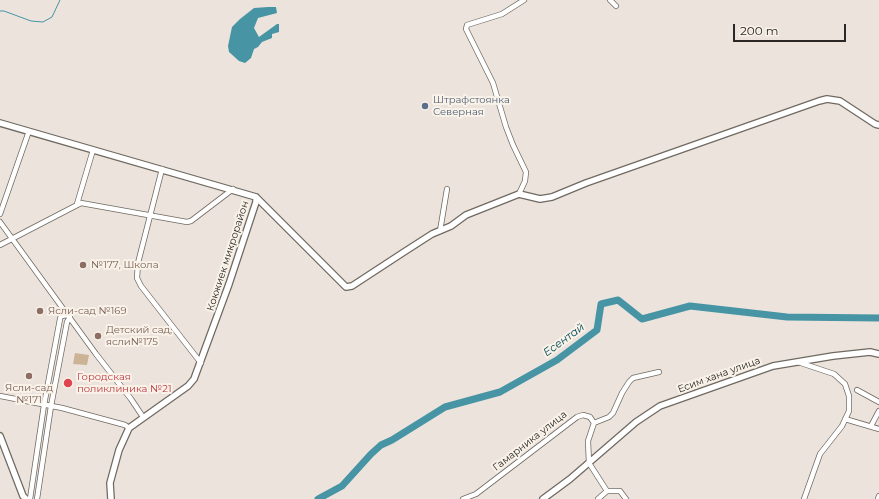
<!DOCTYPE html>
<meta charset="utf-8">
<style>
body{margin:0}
#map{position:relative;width:879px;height:499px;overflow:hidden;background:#ece4dc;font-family:Montserrat,sans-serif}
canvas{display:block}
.scale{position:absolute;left:733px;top:24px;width:113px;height:18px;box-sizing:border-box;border:2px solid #2a2724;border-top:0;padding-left:5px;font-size:12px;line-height:14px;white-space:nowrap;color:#2a2724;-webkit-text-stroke:3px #f9f2e9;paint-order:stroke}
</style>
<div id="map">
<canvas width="879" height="499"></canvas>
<div class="scale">200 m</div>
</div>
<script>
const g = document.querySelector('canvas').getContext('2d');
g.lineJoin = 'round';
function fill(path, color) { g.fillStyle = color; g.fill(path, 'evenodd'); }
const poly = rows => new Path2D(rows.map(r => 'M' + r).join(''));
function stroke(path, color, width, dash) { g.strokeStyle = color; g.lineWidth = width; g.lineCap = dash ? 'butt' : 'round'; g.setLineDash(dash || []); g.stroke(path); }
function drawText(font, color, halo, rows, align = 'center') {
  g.font = font + ' Montserrat,sans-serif'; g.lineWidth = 4; g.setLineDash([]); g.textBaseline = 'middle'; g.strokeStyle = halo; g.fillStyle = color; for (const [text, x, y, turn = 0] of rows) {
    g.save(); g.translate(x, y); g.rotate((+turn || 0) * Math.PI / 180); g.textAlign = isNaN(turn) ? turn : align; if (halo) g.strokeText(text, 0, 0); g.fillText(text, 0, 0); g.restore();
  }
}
fill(poly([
 [75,353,89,355,87,365,73,364]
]), '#ccb395');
fill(poly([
 [268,7,276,7,277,13,258,18,254,28,259,37,277,24,279,24,279,32,272,34,272,38,262,42,258,47,254,49,251,58,245,63,239,61,229,52,228,46,232,27,240,19,254,8]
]), '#4794a5');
stroke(poly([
 [0,11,4,11,31,21,43,22,52,17,60,0]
]), '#4794a5', 1);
stroke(poly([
 [318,499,342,486,371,454,381,445,392,440,445,407,500,392,557,360,597,330,601,304,618,300,642,319,690,306,787,317,879,318]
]), '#4794a5', 7);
const minor = poly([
 [610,0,616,6],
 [162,169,138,263,137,278,141,286,201,363],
 [519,194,525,181,526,172,513,145,506,127,493,83,466,29,467,25,502,14,524,0],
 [77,204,93,150],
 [0,214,29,131],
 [0,222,96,354,131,399,143,417],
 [440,231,447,189],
 [0,245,81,203,187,222,191,221,233,189],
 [798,362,834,374,845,384,849,396,849,411,842,426,820,454,804,499],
 [857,390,879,402],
 [0,396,62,408,125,425,129,428],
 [845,419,879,429],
 [594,423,588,441,589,463,607,491,620,491,626,499],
 [871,426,879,411],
 [30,499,44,405,60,319,61,316,68,315],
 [37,499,51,406,67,322,70,317],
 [463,499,476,494,577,417,583,415,590,417,594,423,609,417,613,413,622,393,629,382,633,378,659,372],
 [598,499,607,491],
 [878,499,879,496]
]);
const tertiary = poly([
 [0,123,256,197,346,287,352,286,404,252,432,234,451,226,466,215,519,194,540,199,552,197,586,183,819,101,827,99,840,101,875,124,879,125],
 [0,436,23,496,26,499],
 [111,499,110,483,119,450,129,428,188,386,194,379,229,284,256,202,256,197],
 [543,499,570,479,636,422,660,406,773,366,833,356,870,352,879,354]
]);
stroke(minor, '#6f6961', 6);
stroke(tertiary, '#6f6961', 8);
stroke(minor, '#fff', 4.5);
stroke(tertiary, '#fff', 5.5);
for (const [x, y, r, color] of [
 [425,106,4,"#5c6f8a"],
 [83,265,4,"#8d6e63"],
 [40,311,4,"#8d6e63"],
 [98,336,4,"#8d6e63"],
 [29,376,4,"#8d6e63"],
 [68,383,5,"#e0444e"]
]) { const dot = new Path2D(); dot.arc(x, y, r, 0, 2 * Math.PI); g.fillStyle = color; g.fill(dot); stroke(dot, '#f9f2e9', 1.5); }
drawText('10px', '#4e5e75', '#f9f2e9', [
 ["Штрафстоянка",433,100],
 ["Северная",433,112]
], 'left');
drawText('10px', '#2a2724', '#f9f2e9', [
 ["Кокжиек микрорайон",228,256,-72],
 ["Есим хана улица",719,375,-20],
 ["Гамарника улица",530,441,-38]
]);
drawText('10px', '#785e54', '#f9f2e9', [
 ["№177, Школа",91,265],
 ["Ясли-сад №169",48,311],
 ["Детский сад,",106,330],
 ["ясли№175",106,342],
 ["Ясли-сад",29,388,"center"],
 ["№171",29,400,"center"]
], 'left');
drawText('10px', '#be3a42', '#f9f2e9', [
 ["Городская",77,377],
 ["поликлиника №21",77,389]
], 'left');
drawText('italic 11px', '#004956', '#f9f2e9', [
 ["Есентай",564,340,-36]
]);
</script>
